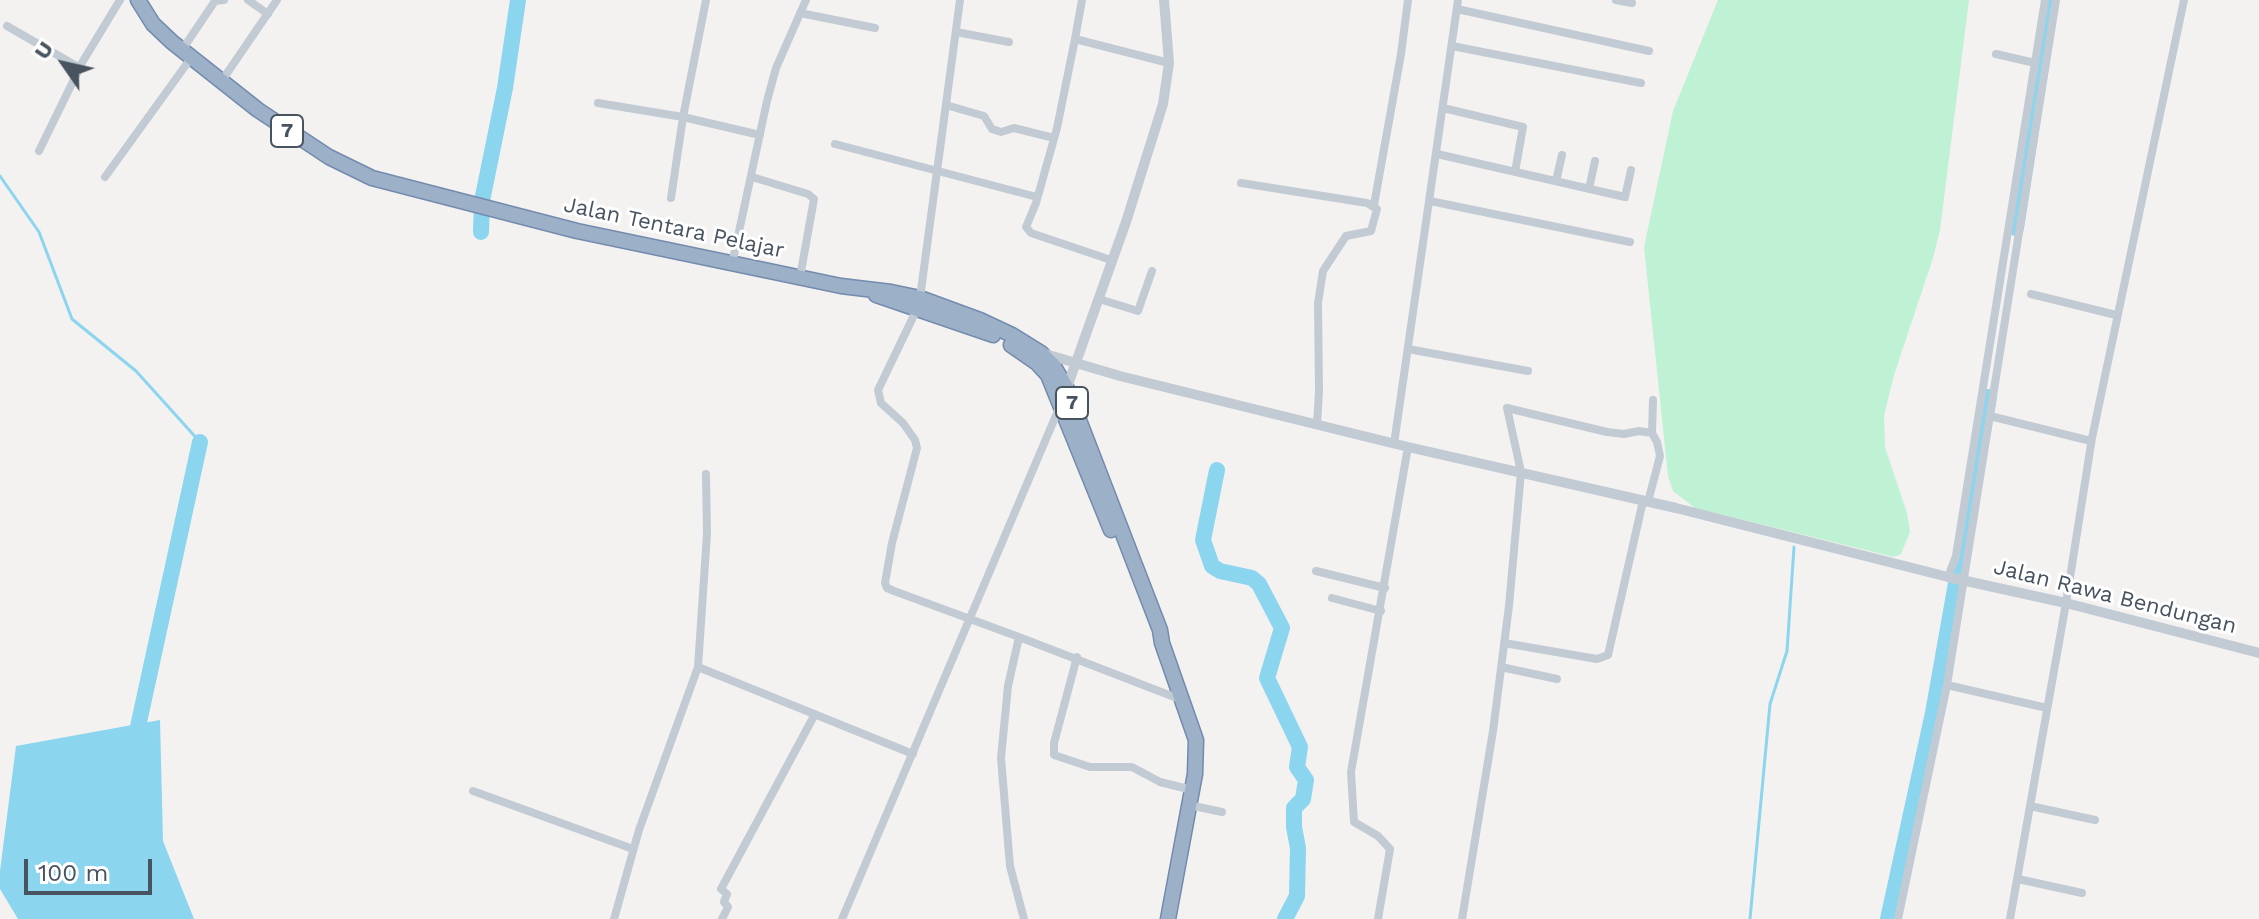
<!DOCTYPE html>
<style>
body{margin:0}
#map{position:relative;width:2259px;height:919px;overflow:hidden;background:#f4f1f1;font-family:"Work Sans",sans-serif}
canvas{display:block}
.north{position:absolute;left:24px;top:24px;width:80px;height:80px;-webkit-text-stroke:6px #fff;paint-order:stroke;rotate:304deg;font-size:22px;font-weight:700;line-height:32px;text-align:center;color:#485360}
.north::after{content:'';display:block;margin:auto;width:28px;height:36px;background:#485360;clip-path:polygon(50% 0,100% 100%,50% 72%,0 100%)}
.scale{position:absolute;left:24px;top:859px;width:128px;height:36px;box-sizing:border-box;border:4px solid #485360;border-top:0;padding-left:10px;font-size:24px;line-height:28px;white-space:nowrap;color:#485360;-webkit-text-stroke:6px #fff;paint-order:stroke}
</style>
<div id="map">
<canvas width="2259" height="919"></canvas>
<div class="north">U</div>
<div class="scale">100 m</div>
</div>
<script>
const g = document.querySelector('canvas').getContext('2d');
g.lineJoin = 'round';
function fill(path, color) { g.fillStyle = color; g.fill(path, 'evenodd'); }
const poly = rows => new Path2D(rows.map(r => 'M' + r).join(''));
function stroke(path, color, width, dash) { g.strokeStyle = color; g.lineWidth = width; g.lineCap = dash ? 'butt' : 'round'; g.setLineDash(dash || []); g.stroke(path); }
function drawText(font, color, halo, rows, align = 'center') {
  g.font = font + ' "Work Sans",sans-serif'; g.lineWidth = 6; g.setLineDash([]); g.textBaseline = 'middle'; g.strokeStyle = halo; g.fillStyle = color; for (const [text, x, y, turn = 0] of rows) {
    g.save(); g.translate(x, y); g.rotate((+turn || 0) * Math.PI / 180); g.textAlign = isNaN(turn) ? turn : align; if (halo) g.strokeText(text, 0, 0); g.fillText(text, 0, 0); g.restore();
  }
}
fill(poly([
 [1718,0,1969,0,1940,230,1933,258,1894,375,1884,416,1885,447,1907,513,1910,532,1901,554,1894,557,1695,508,1673,491,1668,476,1644,247,1673,111]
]), '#bff1d5');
fill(poly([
 [160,720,163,841,194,919,18,919,0,889,0,871,16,746]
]), '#8bd5ef');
stroke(poly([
 [0,176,39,232,72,319,136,371,200,442],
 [1750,919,1770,704,1787,651,1794,547]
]), '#8bd5ef', 3);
stroke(poly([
 [2016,228,2051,0],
 [481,232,482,201,505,88,518,0],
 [1217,470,1203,540,1212,566,1220,571,1252,578,1259,584,1282,628,1267,678,1300,747,1297,767,1306,780,1303,799,1294,808,1294,827,1298,848,1297,896,1285,919],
 [134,745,200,442],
 [1888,919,1933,713,1989,397]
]), '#8bd5ef', 16);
const trunk = poly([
 [138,0,153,24,172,42,258,110,329,157,372,178,577,231,841,286,891,292,920,298,980,320,1012,335,1041,353,1053,365,1067,389,1160,630,1162,643,1196,740,1195,774,1168,919],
 [876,295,993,335],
 [1011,345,1037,363,1048,375,1111,530]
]);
stroke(trunk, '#738bad', 17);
stroke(poly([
 [248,0,268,14],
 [1082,0,1075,39,1169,63],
 [1616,0,1632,3],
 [1457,9,1649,51],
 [800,13,875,28],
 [7,26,80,68],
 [956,32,1009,42],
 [1075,39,1057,128,1036,203,1026,227,1031,233,1111,260],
 [1452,46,1641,83],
 [182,50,215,1,224,0],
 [1996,54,2035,63],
 [221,82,277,0],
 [598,103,683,117,760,135],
 [946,105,984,116,992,129,1001,132,1014,128,1054,138],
 [1443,108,1523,127,1515,172],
 [835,144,1037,197],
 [39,151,83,61,120,0],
 [1437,154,1625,197,1631,170],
 [105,177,191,58],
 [752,177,808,194,814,199,800,277],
 [1556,181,1562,155],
 [1241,183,1367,203,1377,209,1371,231,1346,236,1323,271,1318,303,1319,391,1317,425],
 [1589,189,1595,161],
 [671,198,683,117,706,0],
 [1430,201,1630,242],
 [1374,205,1401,54,1408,0],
 [732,264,767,101,776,68,806,0],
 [2031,294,2116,315],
 [920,298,960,0],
 [1099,299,1138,311,1152,271],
 [917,309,878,390,881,403,903,423,915,440,917,448,892,543,885,583,887,588,894,591,1019,637,1008,686,1001,758,1010,866,1024,919],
 [1408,349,1528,371],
 [1990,416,2091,441],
 [1652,433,1653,400],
 [1394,444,1458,0],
 [1316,571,1385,588],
 [1948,577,1956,556,2045,0],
 [1332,598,1381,611],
 [1019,637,1182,700],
 [1504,643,1597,659,1608,655,1643,501],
 [1077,657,1054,743,1054,755,1090,767,1132,767,1160,782,1192,790],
 [698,667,913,754],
 [1501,667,1557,679],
 [1947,685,2047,708],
 [473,791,633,849],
 [1189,805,1222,812],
 [2030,806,2095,820],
 [2018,879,2082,893],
 [614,919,639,830,698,667,707,534,706,474],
 [722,919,728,907,724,902,727,894,721,889,815,714],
 [842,919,1060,406],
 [1378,919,1390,849,1378,836,1354,822,1351,772,1408,447],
 [1462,919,1493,731,1509,606,1521,472,1507,408,1607,432,1624,434,1639,431,1652,433,1657,442,1660,456,1648,502],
 [1898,919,1947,685,2056,0],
 [2010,919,2066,603,2092,438,2184,0]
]), '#c2cbd3', 8);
stroke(poly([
 [1042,353,1120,376,1408,447,1676,508,1948,577,2066,603,2259,653],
 [1065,393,1126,222,1163,104,1169,63,1164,0]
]), '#c2cbd3', 10);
stroke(trunk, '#9cb0c8', 14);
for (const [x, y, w] of [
 [287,131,32],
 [1072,403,32]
]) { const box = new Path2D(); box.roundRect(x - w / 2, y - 16, w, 32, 6); g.fillStyle = '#fff'; g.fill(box); stroke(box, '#485360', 2); }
drawText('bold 20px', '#485360', null, [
 ["7",287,131],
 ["7",1072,403]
]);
drawText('22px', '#485360', '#fff', [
 ["Jalan Tentara Pelajar",674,228,12],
 ["Jalan Rawa Bendungan",2115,597,14]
]);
</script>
